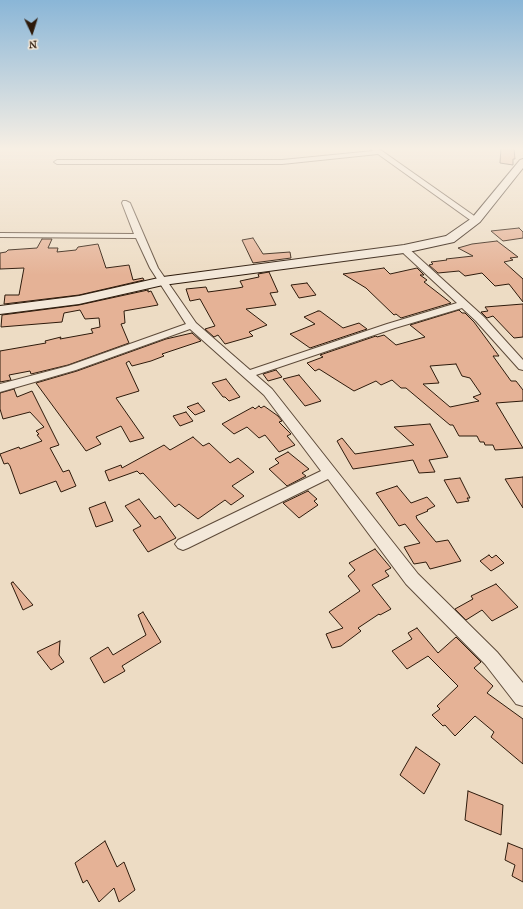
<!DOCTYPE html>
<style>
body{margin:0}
#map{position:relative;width:523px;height:909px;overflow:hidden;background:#eddcc4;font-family:"IM FELL French Canon",serif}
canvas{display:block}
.north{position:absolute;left:12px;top:12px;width:40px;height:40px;-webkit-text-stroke:3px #f3e8d9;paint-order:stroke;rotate:176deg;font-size:11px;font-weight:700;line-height:16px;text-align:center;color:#2d1a0b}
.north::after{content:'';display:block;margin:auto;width:14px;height:18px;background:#2d1a0b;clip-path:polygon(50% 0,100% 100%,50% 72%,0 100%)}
</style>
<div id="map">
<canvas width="523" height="909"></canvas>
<div class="north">N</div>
</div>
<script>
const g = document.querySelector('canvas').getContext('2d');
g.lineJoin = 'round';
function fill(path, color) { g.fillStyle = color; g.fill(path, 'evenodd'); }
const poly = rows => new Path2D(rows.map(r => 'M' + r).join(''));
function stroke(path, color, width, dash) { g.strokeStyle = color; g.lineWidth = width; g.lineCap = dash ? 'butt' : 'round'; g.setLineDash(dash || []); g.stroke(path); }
const building = poly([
 [501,148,514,148,515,159,513,159,513,165,500,163,501,148],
 [519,228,523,232,523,238,503,241,491,231,519,228],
 [253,238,263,254,290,252,291,258,253,263,242,240,253,238],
 [42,239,52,239,48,248,58,248,57,252,76,250,78,247,98,244,106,268,129,265,133,280,143,278,144,280,79,295,4,304,5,295,19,295,24,268,0,269,0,253,6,252,8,250,37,248,42,239],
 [497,241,518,257,510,258,513,260,504,262,523,279,523,302,509,284,495,286,482,273,465,276,459,271,438,273,429,265,433,264,431,262,447,260,446,259,473,256,458,248,472,244,497,241],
 [384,268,390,274,417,268,424,275,420,275,427,280,424,282,451,303,401,318,396,314,394,315,366,288,343,274,384,268],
 [269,272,278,292,270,293,276,305,246,309,267,325,249,332,253,336,225,344,218,335,214,337,205,329,215,326,200,299,190,301,186,289,206,287,208,292,238,288,243,287,240,281,259,277,258,274,269,272],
 [307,283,316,295,299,298,291,285,307,283],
 [148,290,148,292,151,291,158,305,124,311,125,323,121,324,129,343,68,365,31,374,30,371,9,375,11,380,0,382,0,351,46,343,45,341,61,337,60,339,93,333,91,329,100,327,99,318,85,319,80,310,64,313,62,322,1,327,2,315,79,305,148,290],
 [523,304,523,337,514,338,493,316,487,318,481,312,488,311,485,307,523,304],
 [459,310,462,313,465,313,474,322,499,356,493,356,511,381,516,381,523,390,523,401,496,403,523,448,495,450,493,445,485,445,484,442,480,442,477,436,459,436,453,425,450,425,406,388,401,388,392,380,381,385,376,381,354,391,319,369,315,371,307,363,323,357,320,355,376,336,377,337,384,335,396,345,425,337,410,325,459,310],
 [456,364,462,376,470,378,481,394,473,397,479,401,450,407,423,384,439,383,430,366,456,364],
 [318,311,320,311,343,328,359,323,367,329,310,348,290,334,315,324,304,317,318,311],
 [192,333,201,341,162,354,164,356,151,361,132,366,129,361,126,363,139,391,116,398,144,438,130,442,121,426,96,437,101,444,86,451,36,383,77,371,166,339,192,333],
 [276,370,282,377,268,381,263,374,276,370],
 [299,375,321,401,305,406,283,379,299,375],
 [226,379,240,397,229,401,225,397,223,397,212,383,226,379],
 [14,389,17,397,32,391,59,445,50,448,63,472,69,470,76,486,61,492,56,481,20,494,10,466,8,463,4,464,0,454,19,447,20,449,42,441,37,435,39,434,36,431,44,427,30,412,3,419,0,409,0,393,14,389],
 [198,403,205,411,195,415,187,407,198,403],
 [259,406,261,408,264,406,278,416,282,421,279,422,291,434,287,436,295,445,279,452,265,435,259,438,247,427,234,434,222,424,253,407,255,409,259,406],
 [186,412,193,421,180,426,173,416,186,412],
 [430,424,448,457,429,460,435,472,419,473,413,460,353,469,337,441,342,438,355,454,414,445,394,427,430,424],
 [193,437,203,446,209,443,230,463,238,458,254,472,232,486,244,496,231,505,225,500,198,519,179,504,175,507,143,473,140,474,137,471,109,481,105,471,121,465,122,468,164,445,170,450,193,437],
 [288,452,309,469,302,473,306,476,287,486,269,469,279,463,275,459,288,452],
 [523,477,523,508,505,479,523,477],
 [460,478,470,498,467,498,469,501,457,503,444,480,460,478],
 [397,486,411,503,427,497,435,506,427,510,428,511,416,516,417,519,436,542,448,540,461,561,430,569,426,562,414,564,404,547,420,543,405,524,399,526,376,493,397,486],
 [308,491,317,499,314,501,318,505,299,518,283,503,308,491],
 [139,499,155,519,160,516,176,538,148,552,133,530,141,526,125,506,139,499],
 [105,502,113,521,96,527,89,508,105,502],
 [375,549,391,568,385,571,389,576,372,585,391,609,380,615,379,614,358,628,361,631,341,646,332,648,326,634,343,628,329,612,360,591,348,576,355,570,349,563,375,549],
 [489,555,492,558,496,555,504,563,491,571,480,561,489,555],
 [13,582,33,605,23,610,11,583,13,582],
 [496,584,518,607,492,621,482,610,466,620,455,609,473,599,471,596,496,584],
 [143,612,161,642,122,666,125,671,104,683,90,658,108,647,113,655,146,635,138,615,143,612],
 [417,628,438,653,456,637,481,662,474,668,493,686,487,693,523,719,523,764,491,737,494,732,475,716,455,736,445,725,443,726,432,715,440,709,437,706,458,686,428,656,407,669,392,651,412,639,408,633,417,628],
 [60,641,59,655,64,662,51,670,37,652,60,641],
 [416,747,440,764,424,794,400,775,416,747],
 [468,791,503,805,501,835,465,820,468,791],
 [105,841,117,867,124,862,135,890,119,902,114,888,99,902,87,880,83,883,75,863,105,841],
 [508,843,523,849,523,882,512,876,515,865,505,860,508,843]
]);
fill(building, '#e5b296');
stroke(building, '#2d1a0b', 1);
const street = poly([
 [370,148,377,148,382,151,480,220,476,222,473,222,378,154,282,164,57,164,54,162,57,160,282,160,373,151,370,148],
 [123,201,126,201,130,203,158,268,196,323,250,370,387,324,457,303,401,251,400,249,404,247,407,247,484,317,523,360,523,370,519,369,476,321,462,308,395,328,256,375,272,389,418,574,497,652,523,683,523,706,516,704,485,664,406,584,328,479,188,548,183,550,178,548,175,544,178,540,321,471,264,395,190,329,76,370,0,392,0,384,68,366,186,324,150,268,136,238,0,237,0,233,134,234,122,203,123,201]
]);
const secondary = poly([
 [523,159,523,168,480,222,454,242,404,253,163,285,79,304,0,314,0,306,79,296,163,277,404,245,446,236,472,218,520,160,523,159]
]);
stroke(street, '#5d4a39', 2);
stroke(secondary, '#2d1a0b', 2);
fill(street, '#f3e8d9');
fill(secondary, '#f3e8d9');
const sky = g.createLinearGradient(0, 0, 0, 275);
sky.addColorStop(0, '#8ab6d7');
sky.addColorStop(0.54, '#f7efe4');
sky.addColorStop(1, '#f7efe400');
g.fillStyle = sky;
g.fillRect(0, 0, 523, 275);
</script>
